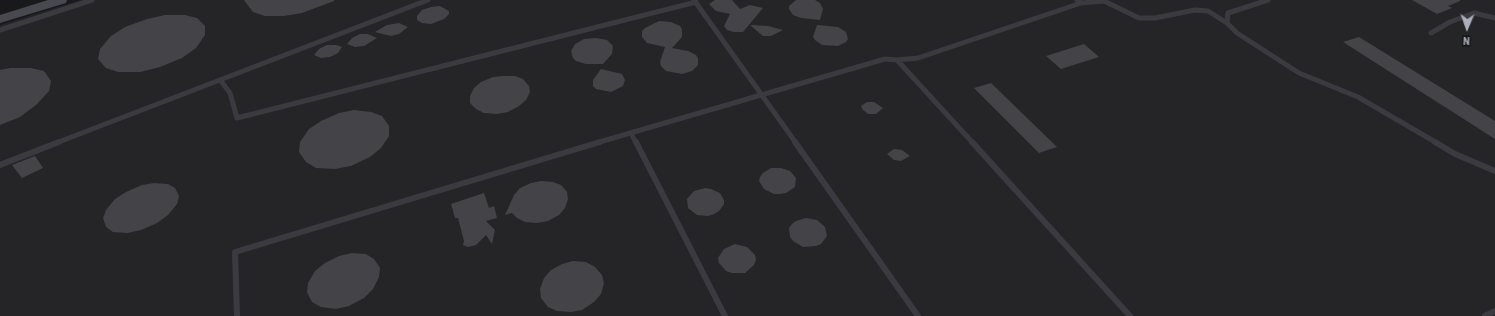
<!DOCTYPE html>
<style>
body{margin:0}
#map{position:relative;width:1495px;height:316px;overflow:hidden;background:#19191b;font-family:"Roboto Condensed",sans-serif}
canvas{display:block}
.north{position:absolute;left:1447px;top:8px;width:40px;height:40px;-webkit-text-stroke:3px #141416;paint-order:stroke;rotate:182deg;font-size:11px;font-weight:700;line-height:16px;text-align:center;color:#abaeba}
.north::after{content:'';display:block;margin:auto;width:14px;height:18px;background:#abaeba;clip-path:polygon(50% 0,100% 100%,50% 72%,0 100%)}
</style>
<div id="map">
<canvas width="1495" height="316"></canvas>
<div class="north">N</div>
</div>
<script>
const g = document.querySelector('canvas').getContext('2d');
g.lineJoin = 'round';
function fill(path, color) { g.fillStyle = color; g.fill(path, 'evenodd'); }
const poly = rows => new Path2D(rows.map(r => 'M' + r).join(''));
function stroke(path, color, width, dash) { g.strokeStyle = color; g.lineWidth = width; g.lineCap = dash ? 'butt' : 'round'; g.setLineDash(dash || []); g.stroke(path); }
fill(poly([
 [80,0,1495,0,1495,316,0,316,0,25]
]), '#252528');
fill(poly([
 [244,0,334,0,334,1,302,13,284,16,265,16,253,12],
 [715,0,732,0,740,9,750,5,763,8,743,32,734,32,727,30,724,26,730,14,716,11,709,4],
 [796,0,815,0,820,3,823,9,820,20,801,18,793,15,789,9,789,6],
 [1412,0,1460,0,1460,1,1448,6,1452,8,1437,14],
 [440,6,449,11,449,14,444,19,431,24,422,23,417,20,417,16,422,10,431,7],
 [165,15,185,15,197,18,205,26,205,35,196,48,182,58,160,67,140,72,118,72,106,68,98,59,100,49,111,36,125,27,147,19],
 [659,21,671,22,680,26,682,29,682,37,672,48,688,51,696,55,698,58,698,65,692,71,682,74,666,71,661,66,660,62,665,47,647,43,642,37,642,31,645,28],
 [399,23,408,27,399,34,391,36,375,32,387,25],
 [750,25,768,26,783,30,771,36,763,36],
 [817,25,838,27,846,32,848,39,846,42,838,46,822,45,815,40,813,37],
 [360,34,368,34,377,38,364,46,355,47,347,44,352,38],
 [1359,37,1495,121,1495,139,1343,42],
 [596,38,607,40,613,46,612,54,603,64,586,64,576,61,573,58,571,51,575,44,584,39],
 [1084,44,1099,57,1061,69,1046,56],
 [327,45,336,45,342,47,338,53,330,57,321,58,314,55,319,49],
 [10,68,31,68,44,71,51,81,49,91,36,105,20,117,0,125,0,70],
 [601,69,622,74,625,80,623,86,611,92,596,89,593,86,593,80],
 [503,76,515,76,523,79,529,86,530,92,526,100,519,106,508,112,497,114,484,113,476,109,470,103,470,96,474,88,481,82,493,77],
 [991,83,1057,147,1039,153,974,88],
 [867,102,874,102,883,108,876,114,868,114,863,110,861,106],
 [354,110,371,112,382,116,389,126,389,136,381,148,370,157,351,166,335,169,316,168,306,162,299,152,300,142,309,129,321,121,339,113],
 [894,149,902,150,910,156,901,161,894,160,887,154],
 [35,156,43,168,22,178,12,165],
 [771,168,781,168,790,171,796,178,795,187,786,193,780,194,774,194,764,189,759,181,760,177,763,173],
 [541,181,553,182,561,185,567,192,568,199,565,208,559,215,548,221,537,223,525,222,517,218,512,213,505,215,514,195,520,188,531,183],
 [154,183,168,184,175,188,179,196,177,204,168,215,157,223,141,230,128,233,113,232,106,227,103,218,106,210,115,199,126,192,142,185],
 [705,188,711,189,720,193,724,200,724,204,719,211,714,214,708,216,697,215,688,208,687,199,694,191],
 [484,193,489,208,494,206,497,218,486,221,495,230,492,244,486,235,476,245,468,247,463,245,464,241,458,218,455,218,451,204],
 [806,218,817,220,825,227,827,236,821,244,816,246,803,247,793,241,790,237,789,228,792,224,796,221],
 [735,244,747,247,755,255,756,260,754,265,745,273,732,273,726,271,719,263,718,258,724,249],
 [352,253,366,254,374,259,380,268,379,277,373,289,364,298,349,306,336,309,321,307,312,302,307,292,308,283,315,271,325,263,339,256],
 [573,261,586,262,595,267,602,275,604,283,601,294,594,302,582,310,571,312,557,311,548,307,541,298,540,289,544,278,551,270,562,264]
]), '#434348');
stroke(poly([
 [694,0,796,143],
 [1081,3,1104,1,1139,18,1155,18,1195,10,1208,11,1227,23,1237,33,1299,73,1358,97,1437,143],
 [1227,23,1228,13,1268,0],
 [0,30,92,0],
 [1431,33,1450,22,1474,13,1495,18],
 [897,60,918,58,1081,3,1077,0],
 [221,81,230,93,237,118,696,2],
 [631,133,636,143],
 [56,143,428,0],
 [596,143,885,59,897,60,973,143]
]), '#3a3a40', 5);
stroke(poly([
 [636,142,725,316],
 [795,142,918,316],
 [972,142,1130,316],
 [1435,142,1455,154,1495,171],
 [0,165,59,142],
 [237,316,235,252,600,142],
 [1485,316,1495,311]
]), '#3a3a40', 6);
fill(poly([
 [48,0,67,0,66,3,0,23,0,15,48,0]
]), '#484950');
</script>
